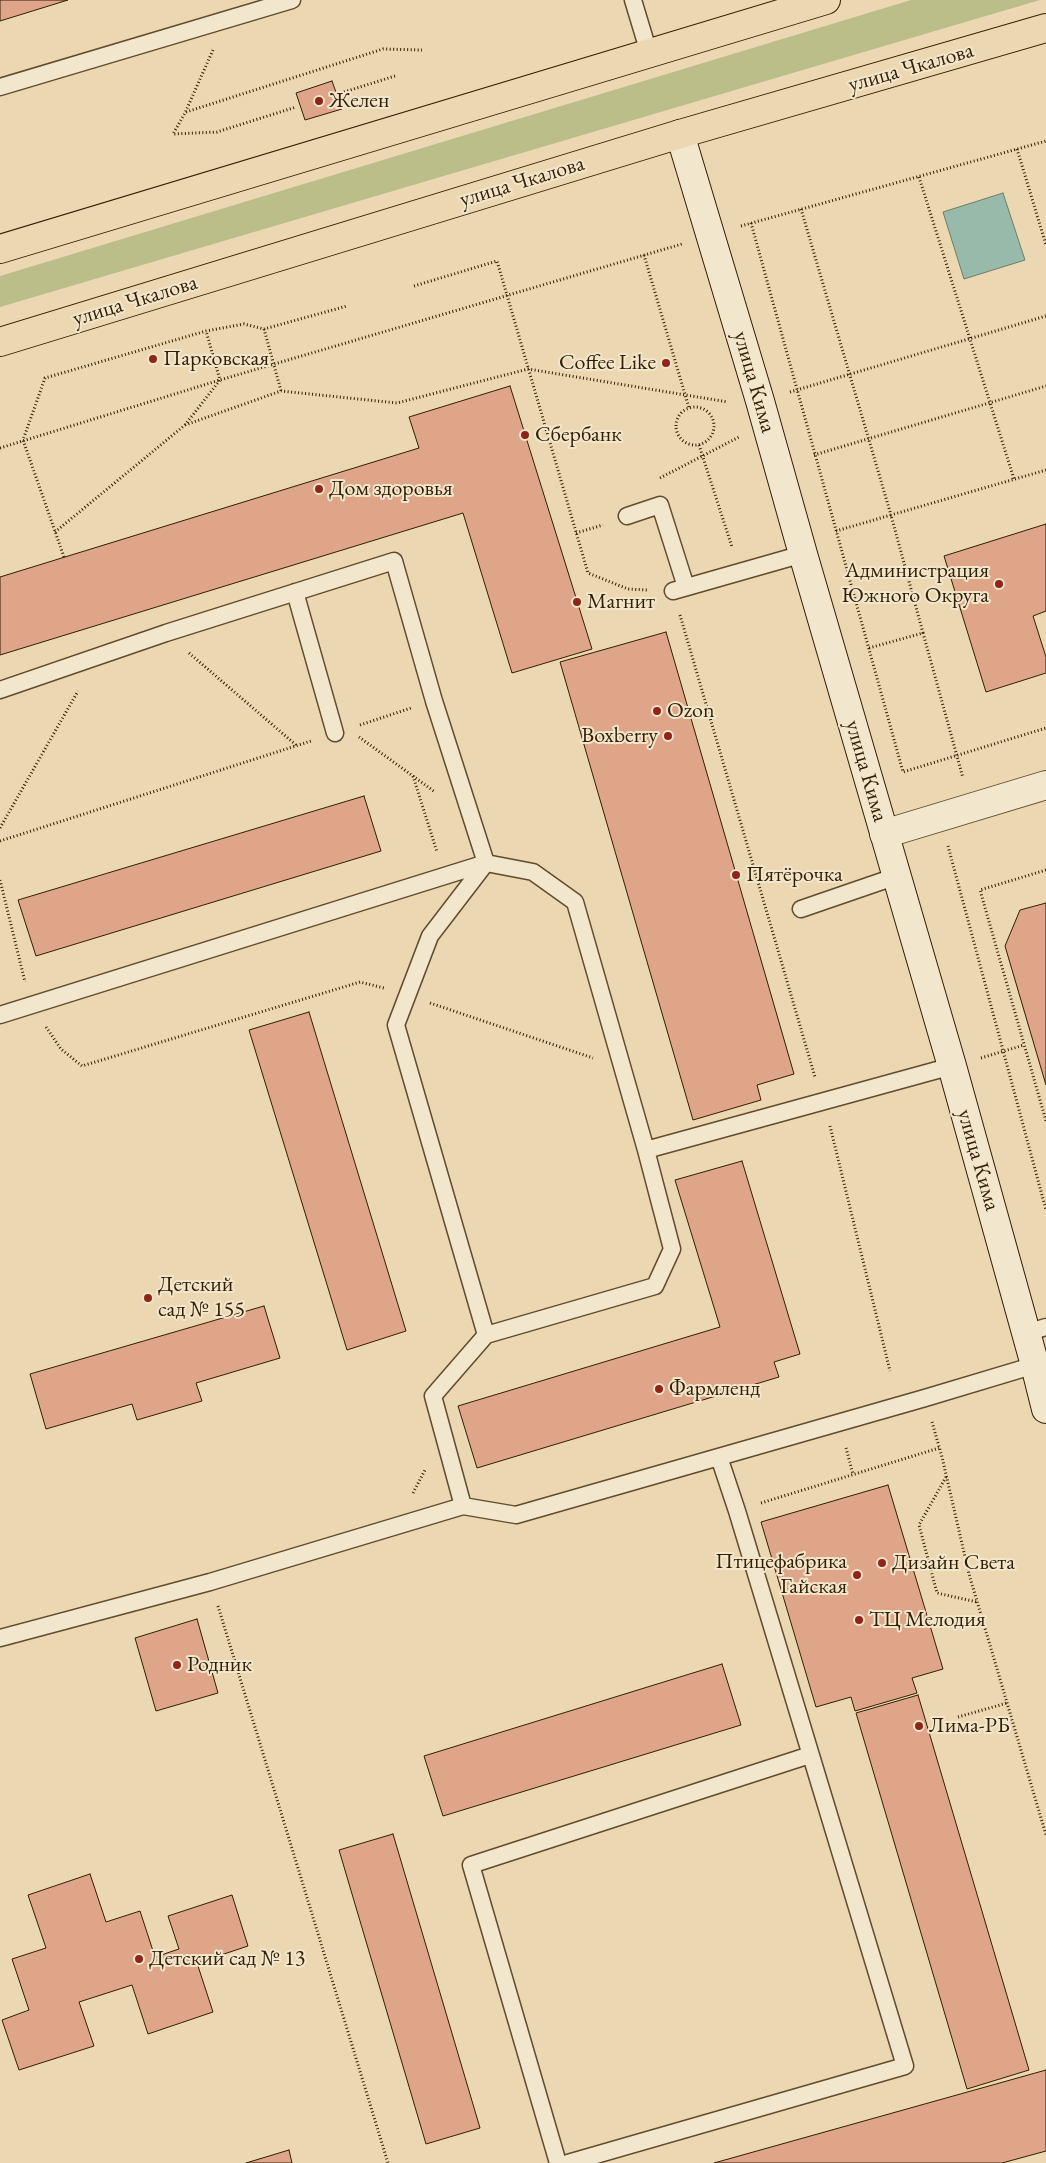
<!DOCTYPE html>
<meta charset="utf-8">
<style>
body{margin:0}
canvas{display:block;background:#ebd8b2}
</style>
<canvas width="1046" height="2163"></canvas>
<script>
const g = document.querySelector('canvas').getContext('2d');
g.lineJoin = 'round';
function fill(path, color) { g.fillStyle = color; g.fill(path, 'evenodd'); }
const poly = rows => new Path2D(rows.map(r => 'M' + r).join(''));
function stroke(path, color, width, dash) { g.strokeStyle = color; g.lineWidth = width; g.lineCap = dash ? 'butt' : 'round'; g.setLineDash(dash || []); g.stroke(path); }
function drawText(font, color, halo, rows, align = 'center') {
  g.font = font + ' "EB Garamond",serif'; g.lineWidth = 4; g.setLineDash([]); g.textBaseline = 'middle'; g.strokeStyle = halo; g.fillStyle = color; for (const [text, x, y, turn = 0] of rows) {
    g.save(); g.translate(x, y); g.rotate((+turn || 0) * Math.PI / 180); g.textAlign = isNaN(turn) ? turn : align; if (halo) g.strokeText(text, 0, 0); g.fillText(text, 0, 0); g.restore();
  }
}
fill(poly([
 [911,0,1040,0,0,307,0,276]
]), '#bcbe89');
const water = poly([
 [1003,193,1025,260,964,279,943,212,1003,193]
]);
fill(water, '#98baaa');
stroke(water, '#6f7c66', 1);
const building = poly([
 [0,0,68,0,0,21,0,0],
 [332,81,342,109,305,120,296,93,332,81],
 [510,386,592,649,512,673,463,513,0,655,0,577,419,448,409,417,510,386],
 [1046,524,1046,611,1033,616,1046,657,1046,673,986,692,944,556,1046,524],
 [666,632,794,1074,757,1085,761,1100,693,1120,560,662,666,632],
 [364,796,381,851,36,956,18,900,364,796],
 [1046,903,1046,1085,1005,946,1020,910,1046,903],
 [309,1012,406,1331,347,1350,249,1030,309,1012],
 [742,1161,800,1354,774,1362,779,1377,477,1468,458,1406,720,1327,675,1180,742,1161],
 [264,1306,280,1358,196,1383,202,1401,137,1420,132,1404,46,1429,30,1374,264,1306],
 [888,1485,943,1669,912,1678,917,1693,855,1711,851,1697,816,1707,761,1522,888,1485],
 [197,1619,218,1693,156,1711,135,1638,197,1619],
 [722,1664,741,1725,443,1816,424,1756,722,1664],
 [918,1695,1029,2070,967,2089,856,1713,918,1695],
 [393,1834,480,2128,426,2144,339,1850,393,1834],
 [90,1874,106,1922,140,1911,155,1957,179,1949,168,1916,232,1895,248,1946,197,1963,213,2012,148,2034,132,1985,79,2002,94,2046,19,2070,2,2020,29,2010,12,1959,46,1948,28,1895,90,1874],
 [1046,2070,1046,2151,1002,2163,714,2163,1046,2070],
 [289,2150,292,2163,246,2163,289,2150]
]);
fill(building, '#dea589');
stroke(building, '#321e00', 1);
const lane = poly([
 [633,0,649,53],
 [0,87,292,0],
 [627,516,660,505,686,587],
 [673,591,803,554],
 [295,592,335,733],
 [0,690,166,633,394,561,434,701,486,863],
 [801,909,897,876],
 [0,1015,486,863,533,872,575,902,646,1150,672,1249,655,1286,486,1335,396,1025,430,936,486,863],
 [646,1150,952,1066],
 [1026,1333,1046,1327],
 [486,1335,433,1396,463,1506,516,1515,925,1398,1035,1365],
 [0,1638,210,1582,463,1506],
 [558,2163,471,1865,810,1755],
 [568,2163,905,2066,737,1511,719,1457]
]);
const street = poly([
 [884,834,1046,785]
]);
const secondary = poly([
 [680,134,760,401,803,554,952,1066,1035,1365,1046,1409]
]);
const primary = poly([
 [0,249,826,0],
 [0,342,680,134,1046,28]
]);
stroke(lane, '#604c2c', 19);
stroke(street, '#604c2c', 30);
stroke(secondary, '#321e00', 30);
stroke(primary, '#321e00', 30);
stroke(poly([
 [213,50,185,113,173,134,217,132,296,107],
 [344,92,395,76],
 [186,112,383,49,422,50],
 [1017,149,1046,245],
 [919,177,1014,479],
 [801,209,891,515,1046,470],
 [751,223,903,772,1046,728],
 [741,226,1046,141],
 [644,255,689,408],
 [414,286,497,261,588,573,628,589,647,590],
 [264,329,281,391],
 [790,392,1046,316],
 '676 426a19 19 0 1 1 38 0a19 19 0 1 1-38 0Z',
 [185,425,281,391,397,403,528,369,728,402],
 [699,445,732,547],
 [0,448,220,380,682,244],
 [814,455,1046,386],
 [660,478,739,437],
 [836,531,891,515,923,633,869,648],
 [55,532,185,425,220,380,206,331],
 [576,533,603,525],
 [64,557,23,440,45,378,206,331,244,324,264,329,347,306],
 [680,615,815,1077],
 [923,633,963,778],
 [189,653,296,745],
 [360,725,411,708],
 [359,737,435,792],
 [413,776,437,852],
 [0,828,78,691],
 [0,841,311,741],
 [948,846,1046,1210],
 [1046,870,980,890,1046,1121],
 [0,880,25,982],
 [430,1003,593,1058],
 [46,1027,61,1049,82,1066,360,982,384,988],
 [981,1058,1024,1045],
 [830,1126,890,1371],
 [932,1422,942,1457,969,1574,1046,1835],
 [846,1448,853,1474],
 [946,1477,919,1525,937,1593,977,1602],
 [413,1493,425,1470],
 [761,1503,939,1448],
 [218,1606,388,2163],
 [958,1717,1007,1703]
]), '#321e00', 3, [1, 2.5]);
stroke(lane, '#f2e6cd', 16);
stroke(street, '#f2e6cd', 28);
stroke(secondary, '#f2e6cd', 28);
stroke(primary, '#ebd8b2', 28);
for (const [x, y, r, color] of [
 [319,101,5,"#8f2418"],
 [153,359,5,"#8f2418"],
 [666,363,5,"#8f2418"],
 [525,435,5,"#8f2418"],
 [319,489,5,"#8f2418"],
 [999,584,5,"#8f2418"],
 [577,602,5,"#8f2418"],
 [657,711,5,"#8f2418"],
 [668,736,5,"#8f2418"],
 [736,875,5,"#8f2418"],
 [148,1298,5,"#8f2418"],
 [659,1389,5,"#8f2418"],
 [882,1563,5,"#8f2418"],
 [857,1575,5,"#8f2418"],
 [859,1620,5,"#8f2418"],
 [177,1665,5,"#8f2418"],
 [919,1726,5,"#8f2418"],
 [139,1959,5,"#8f2418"]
]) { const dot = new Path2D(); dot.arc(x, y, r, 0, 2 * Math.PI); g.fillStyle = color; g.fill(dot); stroke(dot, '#f2e6cd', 2); }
drawText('22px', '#321e00', '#f2e6cd', [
 ["улица Чкалова",911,68,-16],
 ["улица Чкалова",522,182,-17],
 ["улица Чкалова",135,301,-17],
 ["улица Кима",754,382,74],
 ["улица Кима",866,771,74],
 ["улица Кима",978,1160,74]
]);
drawText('22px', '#321e00', '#f2e6cd', [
 ["Желен",329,101],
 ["Парковская",163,359],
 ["Coffee Like",656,363,"right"],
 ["Сбербанк",535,435],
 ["Дом здоровья",329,489],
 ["Администрация",989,571,"right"],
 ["Южного Округа",989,596,"right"],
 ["Магнит",587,602],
 ["Ozon",667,711],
 ["Boxberry",658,736,"right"],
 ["Пятёрочка",746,875],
 ["Детский",158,1285],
 ["сад № 155",158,1310],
 ["Фармленд",669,1389],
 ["Птицефабрика",847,1562,"right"],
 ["Гайская",847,1587,"right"],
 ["Дизайн Света",892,1563],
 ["ТЦ Мелодия",869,1620],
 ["Родник",187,1665],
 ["Лима-РБ",929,1726],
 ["Детский сад № 13",149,1959]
], 'left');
</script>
